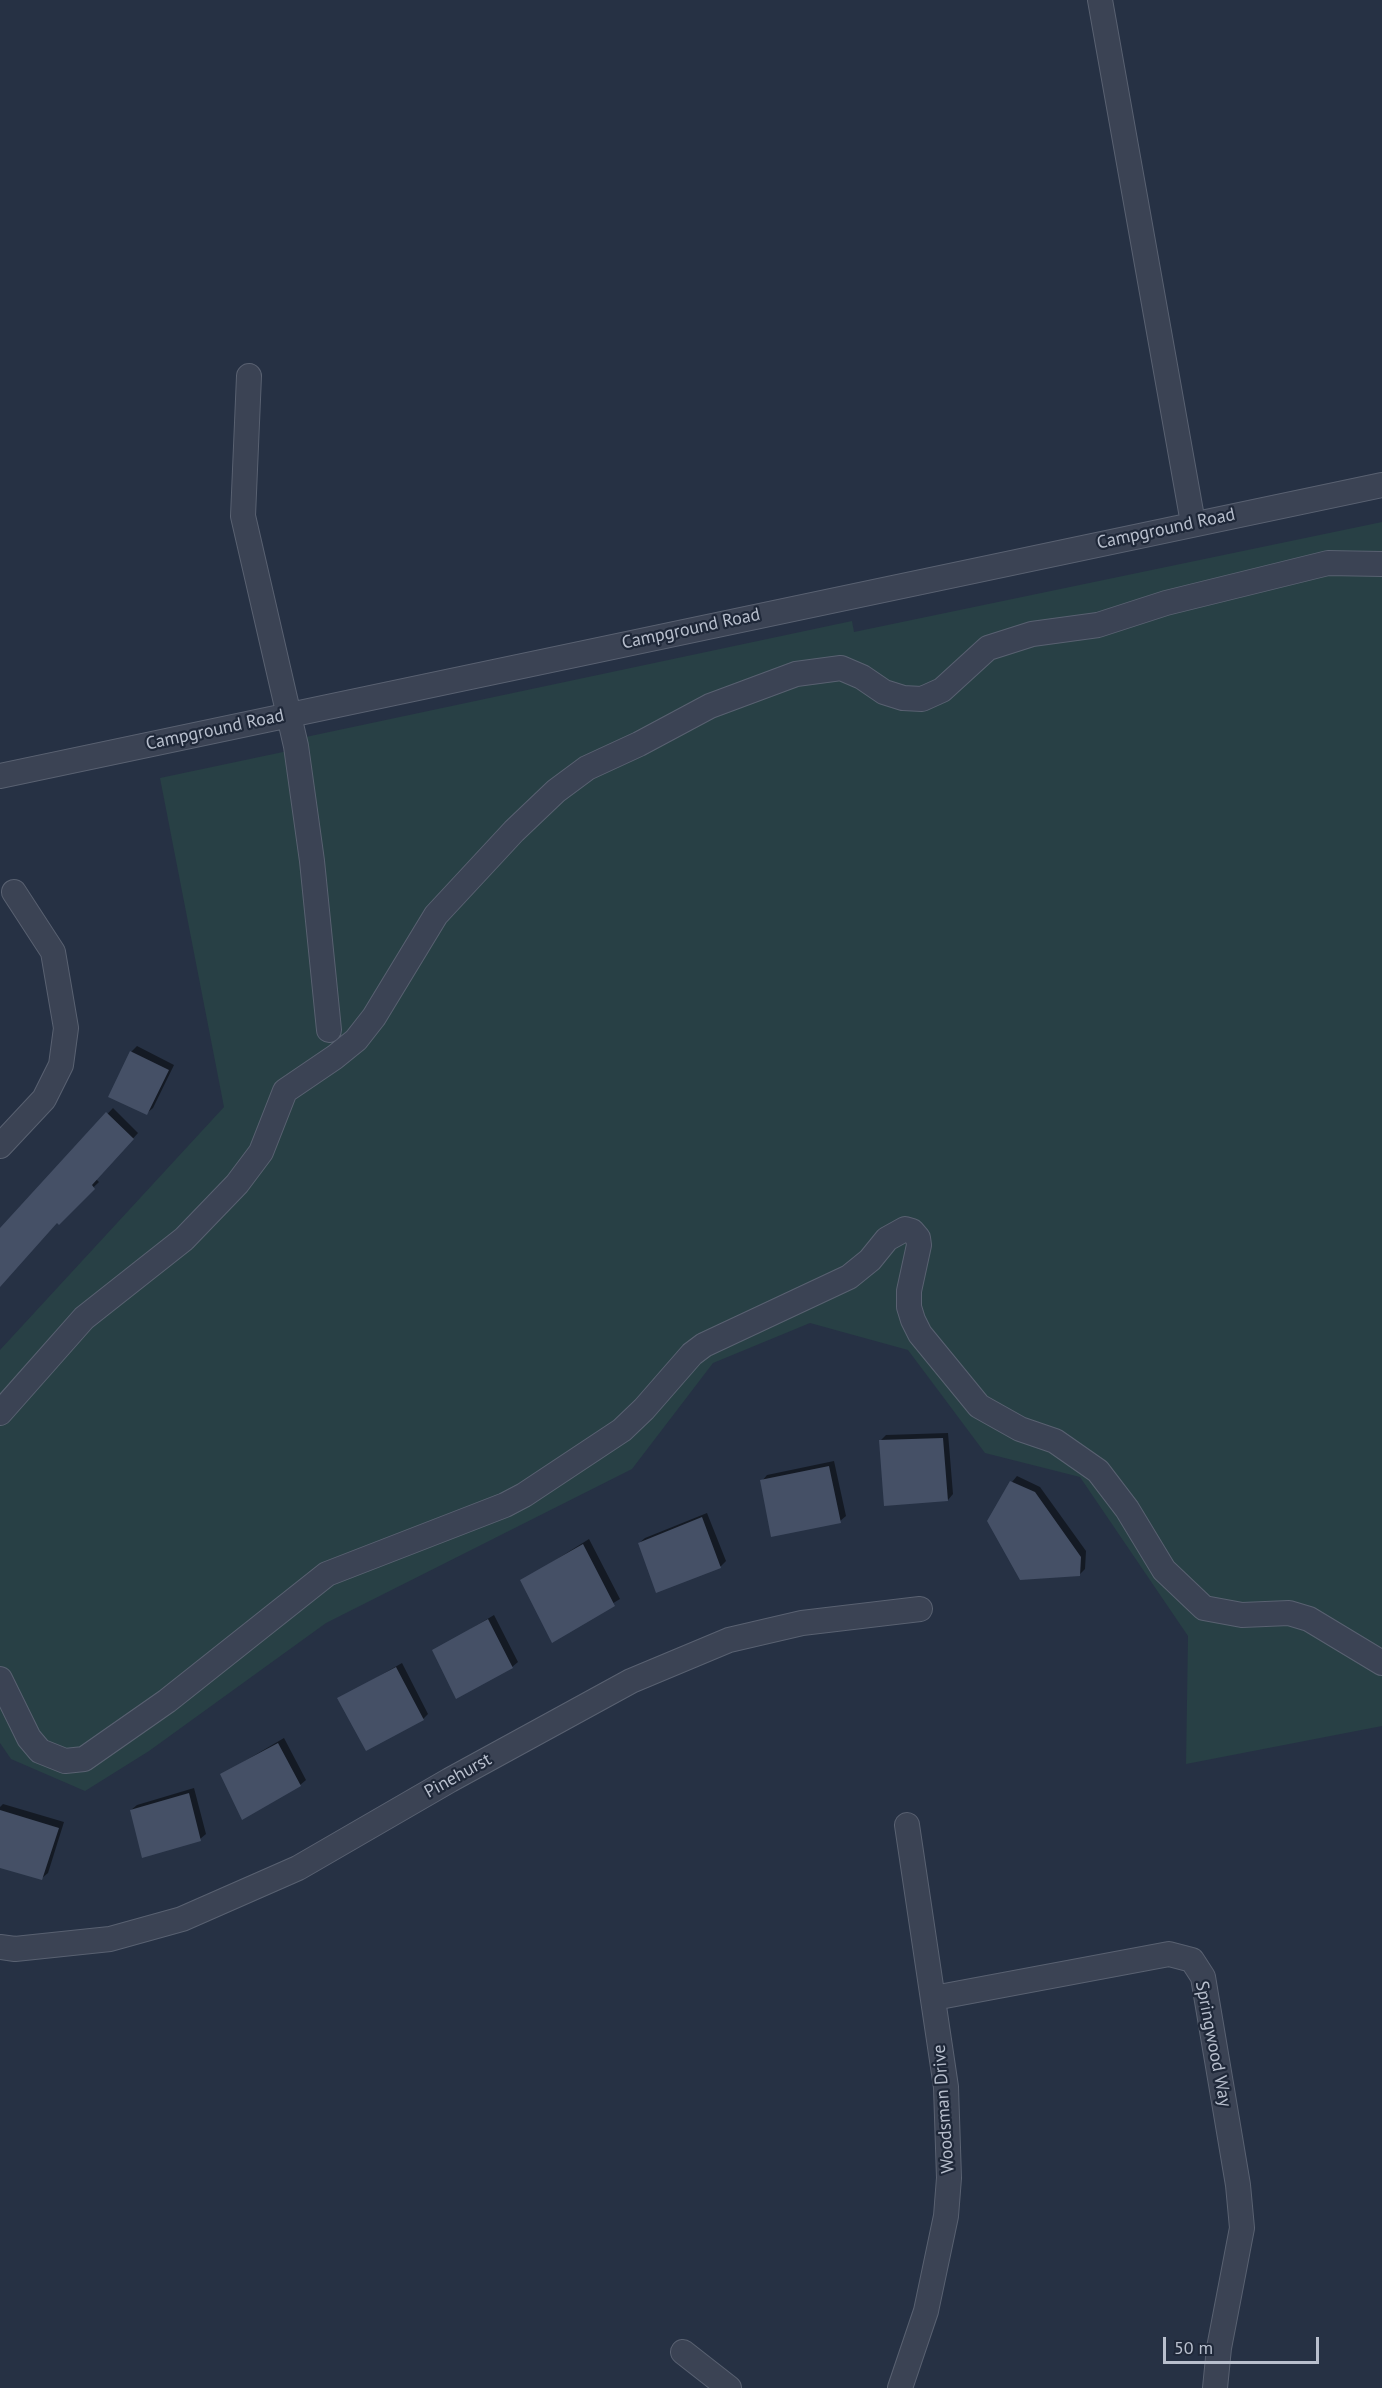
<!DOCTYPE html>
<style>
body{margin:0}
#map{position:relative;width:1382px;height:2388px;overflow:hidden;background:#263144;font-family:"PT Sans",sans-serif}
canvas{display:block}
.scale{position:absolute;left:1163px;top:2337px;width:156px;height:27px;box-sizing:border-box;border:3px solid #b8bfcd;border-top:0;padding-left:8px;font-size:18px;line-height:21px;white-space:nowrap;color:#b8bfcd;-webkit-text-stroke:4px #1f2839;paint-order:stroke}
</style>
<div id="map">
<canvas width="1382" height="2388"></canvas>
<div class="scale">50 m</div>
</div>
<script>
const g = document.querySelector('canvas').getContext('2d');
g.lineJoin = 'round';
function fill(path, color) { g.fillStyle = color; g.fill(path, 'evenodd'); }
const poly = rows => new Path2D(rows.map(r => 'M' + r).join(''));
function stroke(path, color, width, dash) { g.strokeStyle = color; g.lineWidth = width; g.lineCap = dash ? 'butt' : 'round'; g.setLineDash(dash || []); g.stroke(path); }
function drawText(font, color, halo, rows, align = 'center') {
  g.font = font + ' "PT Sans",sans-serif'; g.lineWidth = 4.5; g.setLineDash([]); g.textBaseline = 'middle'; g.strokeStyle = halo; g.fillStyle = color; for (const [text, x, y, turn = 0] of rows) {
    g.save(); g.translate(x, y); g.rotate((+turn || 0) * Math.PI / 180); g.textAlign = isNaN(turn) ? turn : align; if (halo) g.strokeText(text, 0, 0); g.fillText(text, 0, 0); g.restore();
  }
}
fill(poly([
 [1382,522,1382,1726,1186,1764,1188,1636,1080,1477,985,1453,908,1350,810,1323,713,1363,632,1469,326,1623,149,1751,85,1791,11,1759,0,1743,0,1350,224,1107,160,778,302,748,301,738,852,621,854,632]
]), '#284045');
fill(poly([
 [137,1046,174,1065,153,1108,147,1113,131,1052],
 [113,1108,138,1133,96,1179,99,1182,58,1221,0,1285,0,1229],
 [948,1433,953,1494,948,1500,881,1440,886,1435],
 [834,1461,846,1516,840,1521,762,1481,767,1475],
 [1017,1476,1040,1487,1086,1551,1085,1569,1079,1575,1012,1482],
 [707,1513,726,1561,721,1566,657,1591,639,1543,645,1538],
 [589,1539,620,1599,552,1640,522,1581],
 [494,1615,518,1662,512,1667,434,1651],
 [402,1663,428,1714,423,1719,339,1699],
 [284,1738,306,1780,300,1785,221,1775],
 [194,1788,206,1834,200,1839,131,1810,137,1805],
 [3,1804,64,1822,48,1873,42,1878,0,1867,0,1807]
]), '#0007');
fill(poly([
 [130,1051,169,1070,147,1115,108,1097],
 [106,1112,134,1139,92,1185,95,1189,59,1225,57,1223,0,1287,0,1228],
 [943,1438,948,1501,884,1506,879,1440],
 [829,1466,841,1523,771,1537,760,1480],
 [1010,1481,1035,1492,1081,1557,1080,1576,1020,1580,987,1521],
 [702,1517,721,1568,656,1593,638,1543],
 [583,1544,615,1606,552,1643,520,1580],
 [488,1619,513,1668,456,1699,432,1650],
 [396,1667,424,1720,366,1751,337,1698],
 [278,1743,301,1786,242,1820,220,1774],
 [189,1793,201,1841,142,1858,130,1810],
 [0,1810,59,1828,42,1880,0,1868]
]), '#455066');
const minor = poly([
 [1100,0,1193,523],
 [249,376,243,516,296,746,312,861,329,1030],
 [0,776,1382,485],
 [0,1146,44,1099,61,1065,66,1028,53,952,14,892],
 [0,1413,84,1318,184,1239,237,1184,261,1152,285,1091,335,1057,356,1040,374,1017,436,915,514,831,556,791,587,768,639,744,710,706,796,674,841,668,862,677,884,692,903,698,922,699,942,690,988,648,1032,634,1098,625,1166,603,1328,563,1382,564],
 [0,1679,29,1738,40,1751,65,1761,84,1759,167,1701,327,1574,505,1505,524,1495,622,1430,644,1409,692,1354,704,1345,849,1277,870,1260,887,1239,905,1229,912,1231,918,1238,919,1245,909,1291,909,1307,913,1320,920,1334,979,1406,1020,1429,1055,1441,1098,1471,1127,1509,1164,1570,1204,1608,1242,1615,1289,1613,1309,1619,1382,1663],
 [0,1947,15,1949,110,1939,182,1919,298,1868,450,1780,631,1681,729,1640,802,1623,920,1609],
 [934,1998,1169,1954,1192,1960,1203,1977,1238,2185,1242,2228,1219,2348,1215,2388],
 [683,2352,729,2388],
 [900,2388,926,2311,946,2216,949,2178,946,2087,907,1825]
]);
stroke(minor, '#596171', 26);
stroke(minor, '#3b4354', 24);
drawText('18px', '#b8bfcd', '#1f2839', [
 ["Campground Road",1166,529,-12],
 ["Campground Road",691,629,-12],
 ["Campground Road",215,730,-12],
 ["Pinehurst",458,1776,-29],
 ["Springwood Way",1213,2044,79],
 ["Woodsman Drive",944,2109,-94]
]);
</script>
